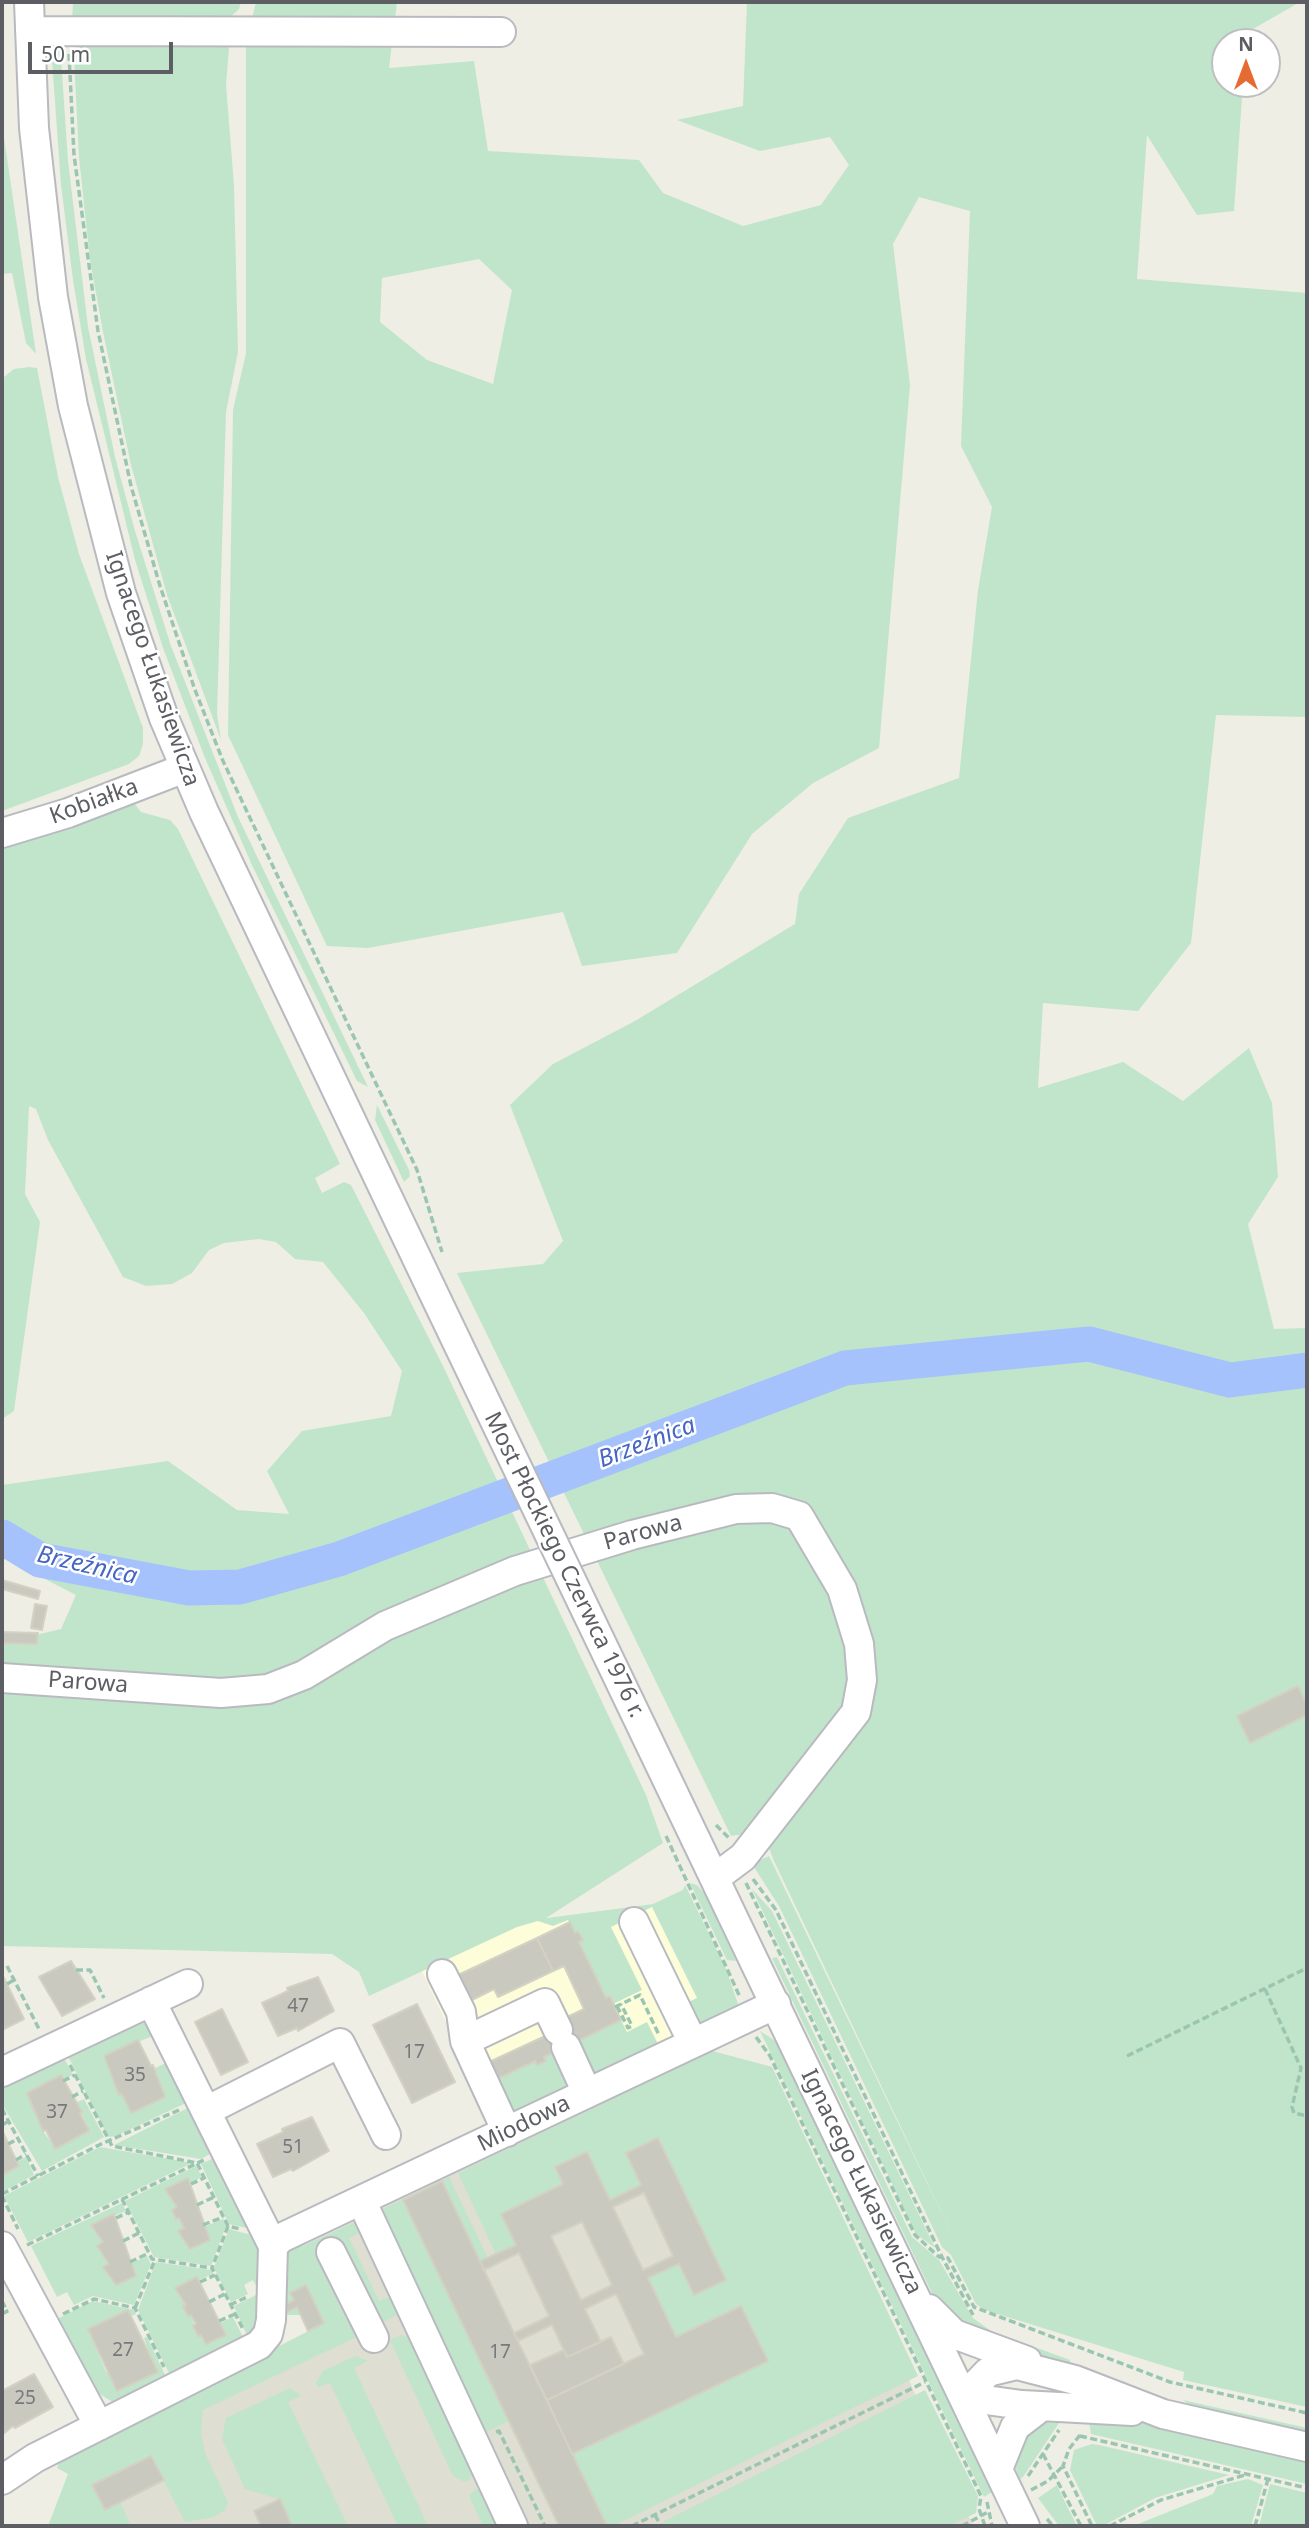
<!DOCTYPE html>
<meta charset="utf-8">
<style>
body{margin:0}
#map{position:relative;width:1309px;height:2528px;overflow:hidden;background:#eeeee4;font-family:"Noto Sans",sans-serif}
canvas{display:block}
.frame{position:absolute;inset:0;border:4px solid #5c5e64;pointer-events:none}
.north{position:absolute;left:1211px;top:28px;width:70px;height:70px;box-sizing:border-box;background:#fff;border:2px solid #bebfc1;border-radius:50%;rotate:0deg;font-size:19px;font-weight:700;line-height:28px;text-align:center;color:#5c5e64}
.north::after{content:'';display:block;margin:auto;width:24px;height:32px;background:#e66b32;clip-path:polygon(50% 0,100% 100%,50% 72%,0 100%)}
.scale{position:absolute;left:28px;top:42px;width:145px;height:32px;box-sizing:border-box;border:4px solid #5c5e64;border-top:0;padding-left:9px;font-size:21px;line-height:24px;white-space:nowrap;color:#5c5e64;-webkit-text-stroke:5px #fff;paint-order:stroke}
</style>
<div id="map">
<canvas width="1309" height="2528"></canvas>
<div class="frame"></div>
<div class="north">N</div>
<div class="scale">50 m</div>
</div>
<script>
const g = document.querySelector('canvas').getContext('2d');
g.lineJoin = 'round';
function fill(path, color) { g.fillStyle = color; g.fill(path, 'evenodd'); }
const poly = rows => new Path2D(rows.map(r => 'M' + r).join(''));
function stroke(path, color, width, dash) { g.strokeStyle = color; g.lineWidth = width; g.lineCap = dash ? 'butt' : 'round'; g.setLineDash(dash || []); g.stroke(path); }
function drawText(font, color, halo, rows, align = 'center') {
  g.font = font + ' "Noto Sans",sans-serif'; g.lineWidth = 5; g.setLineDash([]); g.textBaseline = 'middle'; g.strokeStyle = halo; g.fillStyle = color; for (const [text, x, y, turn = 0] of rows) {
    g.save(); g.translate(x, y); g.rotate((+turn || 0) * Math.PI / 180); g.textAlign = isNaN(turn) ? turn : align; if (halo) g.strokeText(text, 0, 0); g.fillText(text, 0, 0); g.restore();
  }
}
fill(poly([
 [662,1903,717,2017,494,2124,422,1971,516,1927,545,1918]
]), '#fdfdda');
fill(poly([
 [712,2051,772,2067,973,2526,67,2526,100,2437,339,2317,303,2246]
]), '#deded2');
fill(poly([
 [73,2,241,2,239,9,224,23,72,23],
 [256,2,397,2,389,68,474,61,488,151,639,160,663,193,743,226,821,205,849,165,830,137,760,151,677,120,743,106,747,2,1300,2,1246,33,1246,42,1225,42,1225,84,1243,84,1234,211,1197,215,1147,135,1137,279,1307,293,1307,717,1216,715,1191,943,1138,1011,1043,1003,1038,1088,1123,1062,1183,1101,1249,1048,1272,1103,1278,1177,1248,1224,1274,1329,1307,1328,1307,2407,1183,2380,1184,2372,985,2310,976,2304,951,2255,942,2247,779,1906,752,1864,769,1856,957,2245,773,1859,765,1836,778,1829,731,1836,457,1273,543,1264,563,1241,510,1105,553,1064,635,1021,795,924,799,894,848,818,959,778,978,590,992,507,961,446,970,211,919,197,893,244,910,385,879,748,813,783,752,834,677,953,582,966,563,912,368,948,327,946,228,735,233,410,246,353,246,45],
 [479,259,512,290,493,384,427,360,380,322,382,278],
 [73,38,226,40,229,48,226,85,234,185,238,352,226,412,217,714,221,740,167,595,131,465,103,332,90,260,79,157],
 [60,43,68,161,88,327,115,457,135,531,171,646,238,817,368,1087,357,1081,252,865,205,758,163,648,135,560,86,359,73,280,61,185,52,60],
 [2,65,4,138,36,354,26,343,12,273,2,274],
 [29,367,37,368,58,477,79,554,143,728,143,744,139,756,129,764,2,811,4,377,14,369],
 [134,803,141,812,170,820,178,829,340,1164,315,1178,322,1193,344,1182,351,1185,443,1366,646,1795,663,1843,546,1918,653,1904,683,1890,685,1885,726,1969,740,2010,703,2025,699,2024,686,2003,697,1998,652,1907,611,1927,642,1990,613,2004,610,1996,606,1998,579,1942,583,1940,579,1931,575,1933,568,1920,553,1926,538,1921,517,1927,369,1996,359,1972,332,1954,2,1946,2,1643,61,1629,76,1595,2,1557,2,1485,168,1461,237,1510,289,1514,267,1471,302,1431,391,1416,402,1371,364,1313,323,1262,295,1259,276,1242,259,1239,224,1243,209,1250,192,1273,172,1284,146,1286,123,1277,48,1140,36,1109,29,1106,25,1194,40,1222,14,1411,2,1419,2,844],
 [377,1105,409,1170,410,1176,404,1182,375,1120],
 [690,1883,697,1885,706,1895,736,1961,727,1960],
 [752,1889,772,1911,935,2248,916,2234],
 [777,1957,912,2237,939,2260,973,2318,991,2331,1070,2360,1072,2373,969,2332,940,2310,772,1958],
 [621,2020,627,2032,647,2022,660,2048,597,2078,591,2075,576,2042],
 [139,2022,147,2024,155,2035,104,2056,119,2094,122,2094,131,2112,165,2097,155,2068,168,2062,188,2102,116,2136,108,2137,67,2054],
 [760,2031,774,2040,779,2048,992,2492,984,2497],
 [558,2050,571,2088,516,2118,491,2082,535,2061,537,2065,545,2061,544,2057],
 [712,2051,772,2067,918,2376,613,2526,607,2526,572,2454,767,2361,741,2306,676,2337,648,2278,679,2264,694,2295,726,2280,658,2138,626,2153,641,2185,610,2200,587,2152,555,2167,563,2184,501,2213,516,2245,496,2254,458,2173],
 [63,2056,73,2075,63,2079,60,2076,27,2093,43,2131,55,2148,89,2131,77,2102,84,2099,104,2137,42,2171,2,2104,2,2085],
 [190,2107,213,2152,201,2159,114,2145],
 [100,2147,192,2163,28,2242,4,2196],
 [26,2157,34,2175,2,2192,2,2175,19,2167,17,2162],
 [216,2157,251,2229,229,2224,201,2164],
 [196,2166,202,2177,190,2183,188,2178,165,2189,177,2207,172,2210,176,2219,179,2218,184,2228,178,2231,190,2249,210,2240,204,2227,223,2219,226,2226,211,2266,154,2257,125,2201],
 [449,2177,488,2258,480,2261,442,2181,403,2200,509,2421,484,2433,378,2211],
 [122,2203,126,2211,91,2225,103,2242,97,2246,109,2264,103,2267,116,2285,136,2276,130,2264,147,2256,151,2264,134,2305,93,2296,74,2305,67,2292,57,2297,31,2246],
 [357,2221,361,2232,349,2238,379,2301,393,2296,399,2314,376,2326,367,2309,374,2305,343,2241,314,2252,345,2318,356,2314,365,2333,203,2410,201,2433,205,2453,228,2502,225,2510,214,2517,185,2522,151,2456,93,2485,105,2509,120,2502,131,2526,48,2526,68,2474,57,2468,60,2459,324,2323,306,2285,290,2293,294,2300,288,2312,297,2307,300,2315,281,2315,280,2253,299,2244,303,2246],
 [229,2229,255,2236,259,2257,258,2290,253,2280,244,2285,248,2294,231,2302,214,2268],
 [156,2262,211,2270,213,2274,199,2280,197,2277,175,2287,186,2305,188,2316,191,2315,198,2336,201,2335,206,2344,225,2335,220,2323,233,2317,244,2339,171,2377,138,2310],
 [260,2293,257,2326,248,2338,234,2306],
 [93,2301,134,2310,136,2314,131,2316,128,2310,88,2329,106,2372,149,2353,144,2338,147,2337,168,2381,116,2404,98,2393,57,2319],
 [402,2335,414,2339,473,2474,469,2480,464,2482,453,2476,390,2340],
 [355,2356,368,2361,354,2368,428,2526,398,2526,330,2383,318,2387,316,2383,323,2371],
 [290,2388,301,2396,288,2402,348,2526,292,2526,279,2499,245,2489,222,2439,226,2418],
 [925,2390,978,2496,976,2513,948,2526,665,2526,663,2522],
 [1183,2400,1307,2428,1307,2433,1192,2407],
 [1065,2414,1023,2477,1020,2479,1012,2459,1029,2423],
 [1088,2416,1143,2423,1307,2461,1307,2484,1091,2434],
 [1092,2444,1099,2445,1229,2475,1155,2498,1103,2526,1097,2526,1070,2470,1074,2450],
 [1248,2479,1263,2485,1251,2526,1133,2526,1213,2494,1217,2486],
 [1270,2484,1307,2493,1307,2526,1259,2526],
 [1057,2485,1063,2498,1077,2526,1059,2526,1038,2498],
 [476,2489,481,2489,504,2526,483,2526,469,2496]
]), '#c1e5ca');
stroke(poly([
 [2,1537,40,1560,189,1588,240,1587,339,1559,845,1368,1089,1344,1230,1380,1307,1370]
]), '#a5c2fd', 35);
const building = poly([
 [2,1580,40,1591,38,1599,2,1589,2,1580],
 [35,1604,47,1606,42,1630,31,1628,35,1604],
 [2,1632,38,1633,37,1644,2,1643,2,1632],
 [1298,1686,1307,1705,1307,1715,1250,1743,1237,1716,1298,1686],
 [570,1922,575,1933,578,1931,583,1940,579,1942,606,1998,610,1996,621,2020,576,2042,565,2018,584,2009,564,1966,553,1971,537,1938,570,1922],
 [537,1938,553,1971,498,1997,494,1989,470,2001,458,1975,537,1938],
 [71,1961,95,1999,62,2016,39,1977,71,1961],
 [2,1974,24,2019,2,2030,2,1974],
 [318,1977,334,2011,298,2031,297,2028,278,2036,262,2003,288,1991,287,1988,318,1977],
 [417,2004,455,2082,412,2103,373,2025,417,2004],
 [222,2009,248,2062,221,2075,195,2022,222,2009],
 [569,2025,576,2042,544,2057,546,2061,537,2065,535,2061,495,2080,487,2063,569,2025],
 [138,2040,151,2066,153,2065,165,2097,131,2113,122,2094,119,2095,104,2056,138,2040],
 [61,2075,82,2112,80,2113,89,2131,55,2149,46,2130,43,2131,27,2093,61,2075],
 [312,2117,329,2151,293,2171,291,2169,273,2177,257,2144,283,2132,282,2129,312,2117],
 [2,2130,19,2166,2,2175,2,2130],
 [658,2138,726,2280,694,2295,679,2264,648,2278,676,2337,741,2306,768,2361,572,2454,547,2400,644,2354,616,2294,585,2309,601,2342,567,2357,552,2325,518,2341,514,2333,549,2316,519,2253,484,2270,480,2261,516,2245,501,2214,563,2184,555,2167,587,2152,610,2200,641,2185,626,2153,658,2138],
 [644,2193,673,2256,643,2270,613,2207,644,2193],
 [582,2222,612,2285,581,2300,551,2236,582,2222],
 [188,2178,210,2240,190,2249,178,2231,184,2228,179,2218,176,2219,172,2210,177,2207,165,2189,188,2178],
 [442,2181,514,2333,607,2526,559,2526,403,2200,442,2181],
 [114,2214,136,2276,116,2285,103,2267,109,2264,97,2246,103,2242,91,2225,114,2214],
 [197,2277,226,2335,206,2344,201,2335,198,2336,193,2326,196,2324,191,2315,188,2316,183,2306,186,2305,175,2288,197,2277],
 [306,2285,324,2323,308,2331,297,2307,288,2312,284,2305,294,2300,290,2293,306,2285],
 [128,2310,158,2372,117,2391,88,2329,128,2310],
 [611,2337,624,2364,547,2400,530,2365,564,2350,567,2357,611,2337],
 [34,2374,53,2407,15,2428,13,2426,2,2435,2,2391,34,2374],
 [151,2456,164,2480,105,2510,92,2485,151,2456],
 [280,2499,292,2526,261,2526,254,2511,280,2499]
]);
fill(building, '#c9c9c0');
stroke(building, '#d3d2c2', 2);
const minor = poly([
 [29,2,34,128,53,297,73,406,121,593,164,718,204,812,432,1290],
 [30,31,501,32],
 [2,833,68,813,185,768],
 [2,1678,221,1693,268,1689,304,1675,385,1626,515,1571,632,1535,736,1509,772,1508,799,1516,842,1589,859,1644,862,1680,856,1712,743,1857,715,1878],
 [696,1840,1025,2526],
 [634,1922,693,2043],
 [442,1974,461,2012,465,2041],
 [151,2001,273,2246],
 [566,2047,587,2093],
 [2,2072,188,1984],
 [206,2111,340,2043,386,2135],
 [507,2132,465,2041,545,2003,558,2030],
 [362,2202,513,2526],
 [2,2246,99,2426],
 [331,2252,374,2338],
 [929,2309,954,2334,1027,2361],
 [964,2397,988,2372,1017,2365,1075,2380,1163,2414,1307,2447],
 [964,2397,1022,2405,1132,2411],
 [998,2469,1015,2427,1041,2407],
 [2,2480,35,2458,259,2345,268,2334,271,2320,273,2246,281,2238,776,2004]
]);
stroke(minor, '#b9bac0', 32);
stroke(poly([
 [69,54,74,155,98,331,131,486,160,586,195,690,223,761,417,1170,442,1252],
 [716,1825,730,1839],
 [666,1836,740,1997],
 [753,1879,776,1910,942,2257,973,2315],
 [746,1883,915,2235,939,2257,948,2258,974,2307,1170,2382,1307,2413],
 [7,1966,39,2029],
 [76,1970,90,1970,104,1998],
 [7,1984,14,1980],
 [1265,1989,1301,2068,1292,2107,1294,2113,1307,2116],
 [617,2006,628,2028,632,2026,621,2004],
 [615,2007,640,1995,659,2035],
 [756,2037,770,2056,981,2496,979,2509,985,2526],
 [1127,2056,1307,1968],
 [70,2065,112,2146,197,2163,228,2226,240,2229],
 [63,2081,75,2075],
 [72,2097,83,2091],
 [2,2109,38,2176],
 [2,2125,9,2121],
 [8,2144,18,2139],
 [16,2160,26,2154],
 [191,2184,204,2178],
 [2,2194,99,2145,179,2110],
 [2,2196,18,2229],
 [122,2199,152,2259,212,2268],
 [197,2205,214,2197],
 [116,2218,129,2212],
 [203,2225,223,2217],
 [228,2226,212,2268,243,2329],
 [123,2241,139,2233],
 [27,2245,206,2159],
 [130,2262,149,2253],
 [200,2282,215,2275],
 [2,2301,7,2311],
 [209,2302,225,2294],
 [230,2305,247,2297],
 [135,2308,155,2260],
 [2,2314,11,2309],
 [63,2314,94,2299,135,2308,164,2367],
 [219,2321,235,2314],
 [496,2432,499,2431,545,2526],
 [1080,2435,1069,2449,1063,2466,1092,2526],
 [1080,2436,1307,2488],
 [1043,2454,1081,2526],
 [1028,2476,1059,2430],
 [1031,2490,1048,2481,1063,2466],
 [987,2502,992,2526],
 [655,2515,661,2526],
 [1047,2519,1053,2526],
 [632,2526,925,2382],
 [962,2526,988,2512],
 [1110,2526,1161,2500,1245,2475],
 [1255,2526,1268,2479]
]), '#9ac6b1', 3.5, [7, 3.5]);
stroke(minor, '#fff', 28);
const minorBridge = poly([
 [432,1290,696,1840]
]);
stroke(minorBridge, '#b9bac0', 32, []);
stroke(minorBridge, '#fff', 28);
drawText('19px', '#77797b', null, [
 ["47",298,2007],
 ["17",414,2053],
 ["35",135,2076],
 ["37",57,2113],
 ["51",293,2148],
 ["27",123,2351],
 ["17",500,2353],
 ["25",25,2399]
]);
drawText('23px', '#5c5e64', '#fff', [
 ["Ignacego Łukasiewicza",152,669,71],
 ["Kobiałka",94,802,-20],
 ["Parowa",643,1533,-15],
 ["Most Płockiego Czerwca 1976 r.",564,1565,64],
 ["Parowa",88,1683,4],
 ["Miodowa",524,2124,-26],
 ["Ignacego Łukasiewicza",861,2182,64]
]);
drawText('italic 24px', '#4766c1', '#fff', [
 ["Brzeźnica",647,1443,-21],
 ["Brzeźnica",87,1566,13]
]);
</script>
